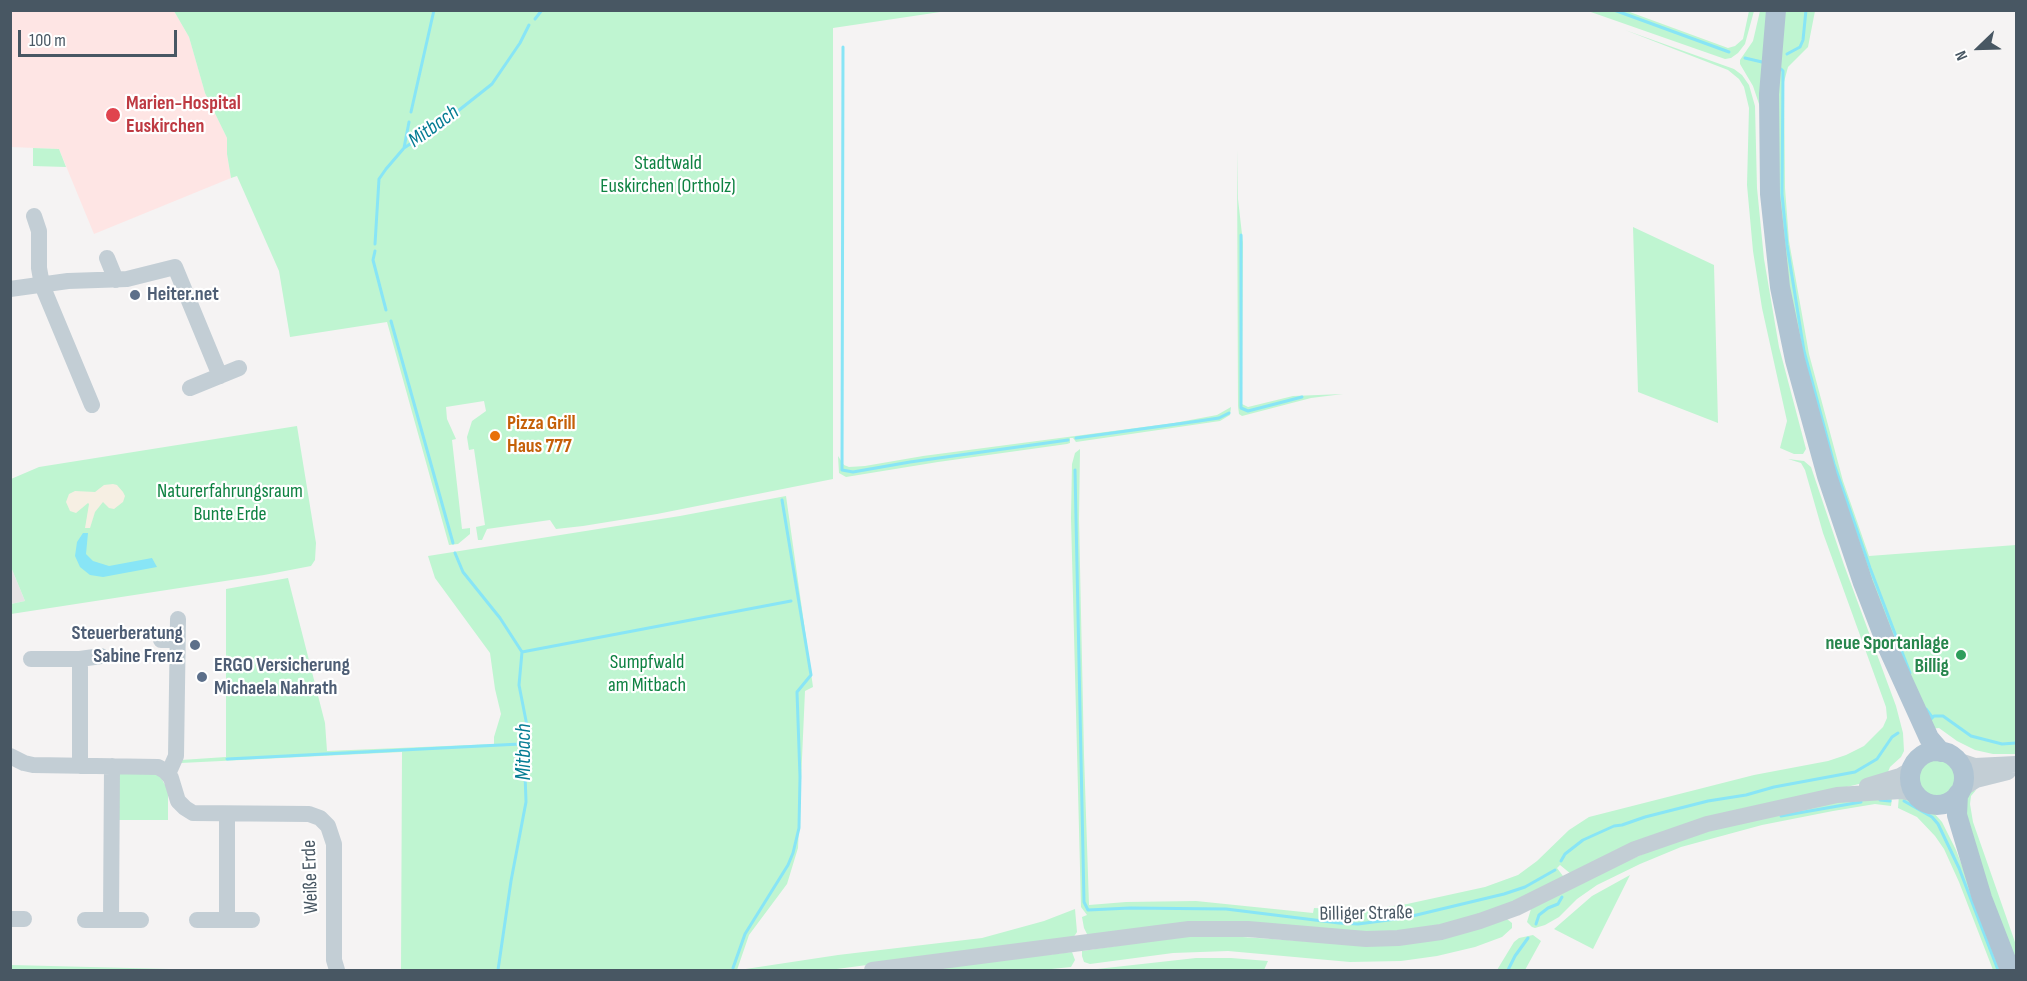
<!DOCTYPE html>
<meta charset="utf-8">
<style>
body{margin:0}
#map{position:relative;width:2027px;height:981px;overflow:hidden;background:#f5f3f3;font-family:"Sofia Sans Condensed",sans-serif}
canvas{display:block}
.frame{position:absolute;inset:0;border:12px solid #485763;pointer-events:none}
.north{position:absolute;left:1949px;top:18px;width:60px;height:60px;-webkit-text-stroke:4px #fff;paint-order:stroke;rotate:247deg;font-size:16px;font-weight:700;line-height:24px;text-align:center;color:#485763}
.north::after{content:'';display:block;margin:auto;width:21px;height:27px;background:#485763;clip-path:polygon(50% 0,100% 100%,50% 72%,0 100%)}
.scale{position:absolute;left:18px;top:30px;width:159px;height:27px;box-sizing:border-box;border:3px solid #485763;border-top:0;padding-left:8px;font-size:18px;line-height:21px;white-space:nowrap;color:#485763;-webkit-text-stroke:4px #fff;paint-order:stroke}
</style>
<div id="map">
<canvas width="2027" height="981"></canvas>
<div class="frame"></div>
<div class="north">N</div>
<div class="scale">100 m</div>
</div>
<script>
const g = document.querySelector('canvas').getContext('2d');
g.lineJoin = 'round';
function fill(path, color) { g.fillStyle = color; g.fill(path, 'evenodd'); }
const poly = rows => new Path2D(rows.map(r => 'M' + r).join(''));
function stroke(path, color, width, dash) { g.strokeStyle = color; g.lineWidth = width; g.lineCap = dash ? 'butt' : 'round'; g.setLineDash(dash || []); g.stroke(path); }
function drawText(font, color, halo, rows, align = 'center') {
  g.font = font + ' "Sofia Sans Condensed",sans-serif'; g.lineWidth = 4.5; g.setLineDash([]); g.textBaseline = 'middle'; g.strokeStyle = halo; g.fillStyle = color; for (const [text, x, y, turn = 0] of rows) {
    g.save(); g.translate(x, y); g.rotate((+turn || 0) * Math.PI / 180); g.textAlign = isNaN(turn) ? turn : align; if (halo) g.strokeText(text, 0, 0); g.fillText(text, 0, 0); g.restore();
  }
}
fill(poly([
 [11,567,25,601,11,604]
]), '#e6e4e5');
fill(poly([
 [11,11,174,11,189,37,205,93,227,138,227,154,231,178,94,234,59,149,11,147]
]), '#fee5e4');
fill(poly([
 [174,11,947,11,833,28,833,479,657,514,583,526,556,529,550,520,487,529,482,540,478,540,476,527,485,525,474,449,469,450,467,437,472,421,486,411,484,401,446,407,447,419,456,439,452,440,462,529,470,528,470,534,458,544,449,545,387,322,290,337,279,271,237,176,231,178,227,154,227,138,205,93,189,37],
 [1588,11,1627,11,1728,48,1735,46,1743,39,1749,11,1754,11,1745,44,1738,53,1731,58,1725,59],
 [1760,11,1768,11,1761,110,1753,86,1740,64,1740,60,1753,41],
 [1782,11,1815,11,1808,47,1788,67,1784,82,1785,188,1789,241,1809,354,1843,481,1869,556,2016,545,2016,754,1993,754,1975,750,1957,741,1939,728,1929,729,1842,504,1790,309,1775,170],
 [1625,30,1734,69,1742,75,1749,85,1755,106,1757,188,1764,259,1779,347,1806,449,1803,454,1794,454,1780,448,1787,421,1762,308,1753,251,1747,185,1749,108,1744,87,1739,79,1728,70],
 [33,148,59,149,66,167,33,166],
 [1237,150,1238,199,1243,243,1242,404,1248,407,1293,396,1343,394,1311,398,1242,416,1239,414,1238,406],
 [1633,227,1714,265,1718,423,1638,392],
 [1231,407,1230,415,1220,421,1076,442,1073,438,1070,438,1070,443,1067,444,938,462,846,477,839,473,838,456,844,465,849,467,865,466,923,456,1174,423,1217,415],
 [297,426,316,543,315,560,311,566,264,575,11,614,11,604,25,601,11,567,11,479,39,467],
 [1080,449,1079,519,1084,755,1089,905,1126,902,1196,901,1313,913,1314,908,1365,910,1407,904,1485,887,1518,875,1537,861,1569,830,1589,817,1754,775,1828,761,1846,755,1864,746,1883,727,1887,718,1886,707,1823,533,1805,470,1801,463,1788,459,1804,461,1811,467,1844,565,1896,706,1903,733,1904,751,1901,757,1890,767,1888,772,1863,783,1830,791,1571,874,1560,865,1557,868,1563,876,1563,879,1483,915,1411,931,1087,934,1084,928,1082,917,1087,915,1081,907,1071,518,1072,464,1075,453],
 [786,496,813,687,805,691,798,848,787,884,749,935,737,970,401,970,402,752,181,763,181,760,226,757,226,589,288,578,325,723,327,751,494,744,494,737,501,714,495,689,490,653,435,578,428,556,680,516],
 '1916 778a21 21 0 1 1 42 0a21 21 0 1 1-42 0Z',
 [151,772,160,776,168,790,168,820,116,820,116,781,120,774],
 [1976,790,1971,796,1970,804,1973,822,2016,945,2016,970,1961,812,1967,792],
 [1899,795,1910,798,1919,806,1933,812,1942,822,1956,850,2003,970,1993,970,1959,882,1944,849,1935,836,1917,817,1898,808],
 [1892,799,1891,806,1875,804,1833,811,1762,825,1681,847,1640,864,1597,885,1577,899,1559,917,1545,925,1535,928,1532,927,1527,922,1531,909,1567,888,1679,838,1837,800],
 [1630,875,1593,949,1554,929,1592,896],
 [1075,909,1077,932,1073,938,829,970,739,970,838,955,982,938,1044,921],
 [1507,919,1512,923,1512,928,1502,937,1475,947,1437,956,1401,961,1350,962,1228,951,1173,953,1090,964,1084,962,1082,956,1082,951,1198,934,1332,943],
 [1533,935,1541,941,1525,970,1497,970,1514,942,1519,938],
 [1072,952,1075,960,1071,967,1042,970,914,970],
 [1196,958,1231,958,1268,961,1264,970,1088,970],
 [10,965,11,965,209,970,11,970]
]), '#bff5d1');
fill(poly([
 [113,484,117,485,123,492,125,496,123,502,114,509,109,508,103,502,95,512,90,528,85,528,89,504,88,503,76,513,70,511,66,502,69,494,75,491,95,492,104,485]
]), '#f6efe3');
fill(poly([
 [83,533,88,533,86,554,93,561,109,566,152,558,157,567,103,577,90,575,80,567,75,556,77,542]
]), '#88e5f6');
stroke(poly([
 [1614,10,1729,52],
 [535,19,542,10],
 [843,47,842,470,853,472,910,462,1068,440],
 [1787,54,1800,47,1803,40,1806,10],
 [1745,58,1762,62],
 [1781,69,1783,71,1782,194,1787,245,1804,351,1834,464,1870,568,1910,673],
 [411,112,434,10],
 [404,148,409,122],
 [1241,235,1241,408,1248,411,1302,397],
 [375,244,379,179,386,169,404,148,444,122,492,84,520,43,529,25],
 [375,251,373,260,386,310],
 [391,321,453,543],
 [1076,438,1199,421,1219,418,1229,413],
 [1075,470,1084,902,1088,910,1130,908,1226,909,1339,923,1358,924,1404,918,1504,894,1525,887,1555,870],
 [455,553,463,572,500,618,522,652,519,685,528,731,520,744,525,774,526,802,511,881,498,970],
 [522,652,791,601],
 [1926,709,1932,717],
 [1931,719,1934,716,1943,716,1971,736,2002,744,2016,743],
 [227,759,520,744],
 [1880,800,1890,801],
 [1904,801,1932,817,1938,824,1959,868,1998,970],
 [1781,816,1861,802],
 [1561,861,1565,854,1583,840,1614,826,1622,825,1645,817,1708,801,1746,795,1774,787,1855,772,1877,759,1892,737,1898,733],
 [1536,924,1539,915,1548,908,1558,904,1562,897],
 [733,968,745,934,788,865,793,853,799,828,800,777,797,692,811,675,782,500],
 [1508,970,1515,956,1528,938]
]), '#88e5f6', 3);
stroke(poly([
 [34,216,39,231,39,268,42,285,92,405],
 [107,258,116,280],
 [10,289,68,281,127,279,175,267,220,376],
 [190,388,239,368],
 [161,640,177,640],
 [31,659,80,659,101,656],
 [80,659,80,766],
 [10,756,24,763,33,765,158,767,165,771,171,778,178,801,185,808,193,813,309,814,320,818,328,826,334,844,334,960,337,970],
 [1957,760,1975,766,2016,764],
 [168,774,176,756,178,619],
 [1867,786,1900,776,1912,769],
 [1962,789,1976,780,2008,772],
 [10,919,24,919],
 [85,920,141,920],
 [111,920,112,766],
 [197,920,252,920],
 [227,920,227,814],
 [872,970,1189,929,1248,929,1366,939,1398,938,1441,932,1480,921,1516,908,1635,849,1707,824,1837,795,1901,791,1916,794]
]), '#c3ced5', 16);
stroke(poly([
 [1776,10,1769,94,1770,194,1780,287,1795,360,1827,476,1863,583,1888,648,1919,716,1929,738,1941,752],
 '1910 778a27 27 0 1 1 54 0a27 27 0 1 1-54 0Z',
 [1958,794,1957,815,1982,898,2010,970]
]), '#b0c4d3', 20);
for (const [x, y, r, color] of [
 [113,115,8,"#e0444e"],
 [135,295,6,"#5c6f8a"],
 [495,436,6,"#e8710a"],
 [195,645,6,"#5c6f8a"],
 [1961,655,6,"#2e9e5b"],
 [202,677,6,"#5c6f8a"]
]) { const dot = new Path2D(); dot.arc(x, y, r, 0, 2 * Math.PI); g.fillStyle = color; g.fill(dot); stroke(dot, '#fff', 2); }
drawText('bold 20px', '#be3a42', '#fff', [
 ["Marien-Hospital",126,104],
 ["Euskirchen",126,127]
], 'left');
drawText('20px', '#0e8242', '#fff', [
 ["Stadtwald",668,164],
 ["Euskirchen (Ortholz)",668,187],
 ["Naturerfahrungsraum",230,492],
 ["Bunte Erde",230,515],
 ["Sumpfwald",647,663],
 ["am Mitbach",647,686]
]);
drawText('bold 20px', '#4e5e75', '#fff', [
 ["Heiter.net",147,295],
 ["Steuerberatung",183,634,"right"],
 ["Sabine Frenz",183,657,"right"],
 ["ERGO Versicherung",214,666],
 ["Michaela Nahrath",214,689]
], 'left');
drawText('bold 20px', '#c56008', '#fff', [
 ["Pizza Grill",507,424],
 ["Haus 777",507,447]
], 'left');
drawText('bold 20px', '#27864d', '#fff', [
 ["neue Sportanlage",1949,644],
 ["Billig",1949,667]
], 'right');
drawText('20px', '#485763', '#fff', [
 ["Weiße Erde",311,877,-92],
 ["Billiger Straße",1366,914,-1]
]);
drawText('italic 21px', '#047c93', '#fff', [
 ["Mitbach",434,127,-36],
 ["Mitbach",525,752,-90]
]);
</script>
